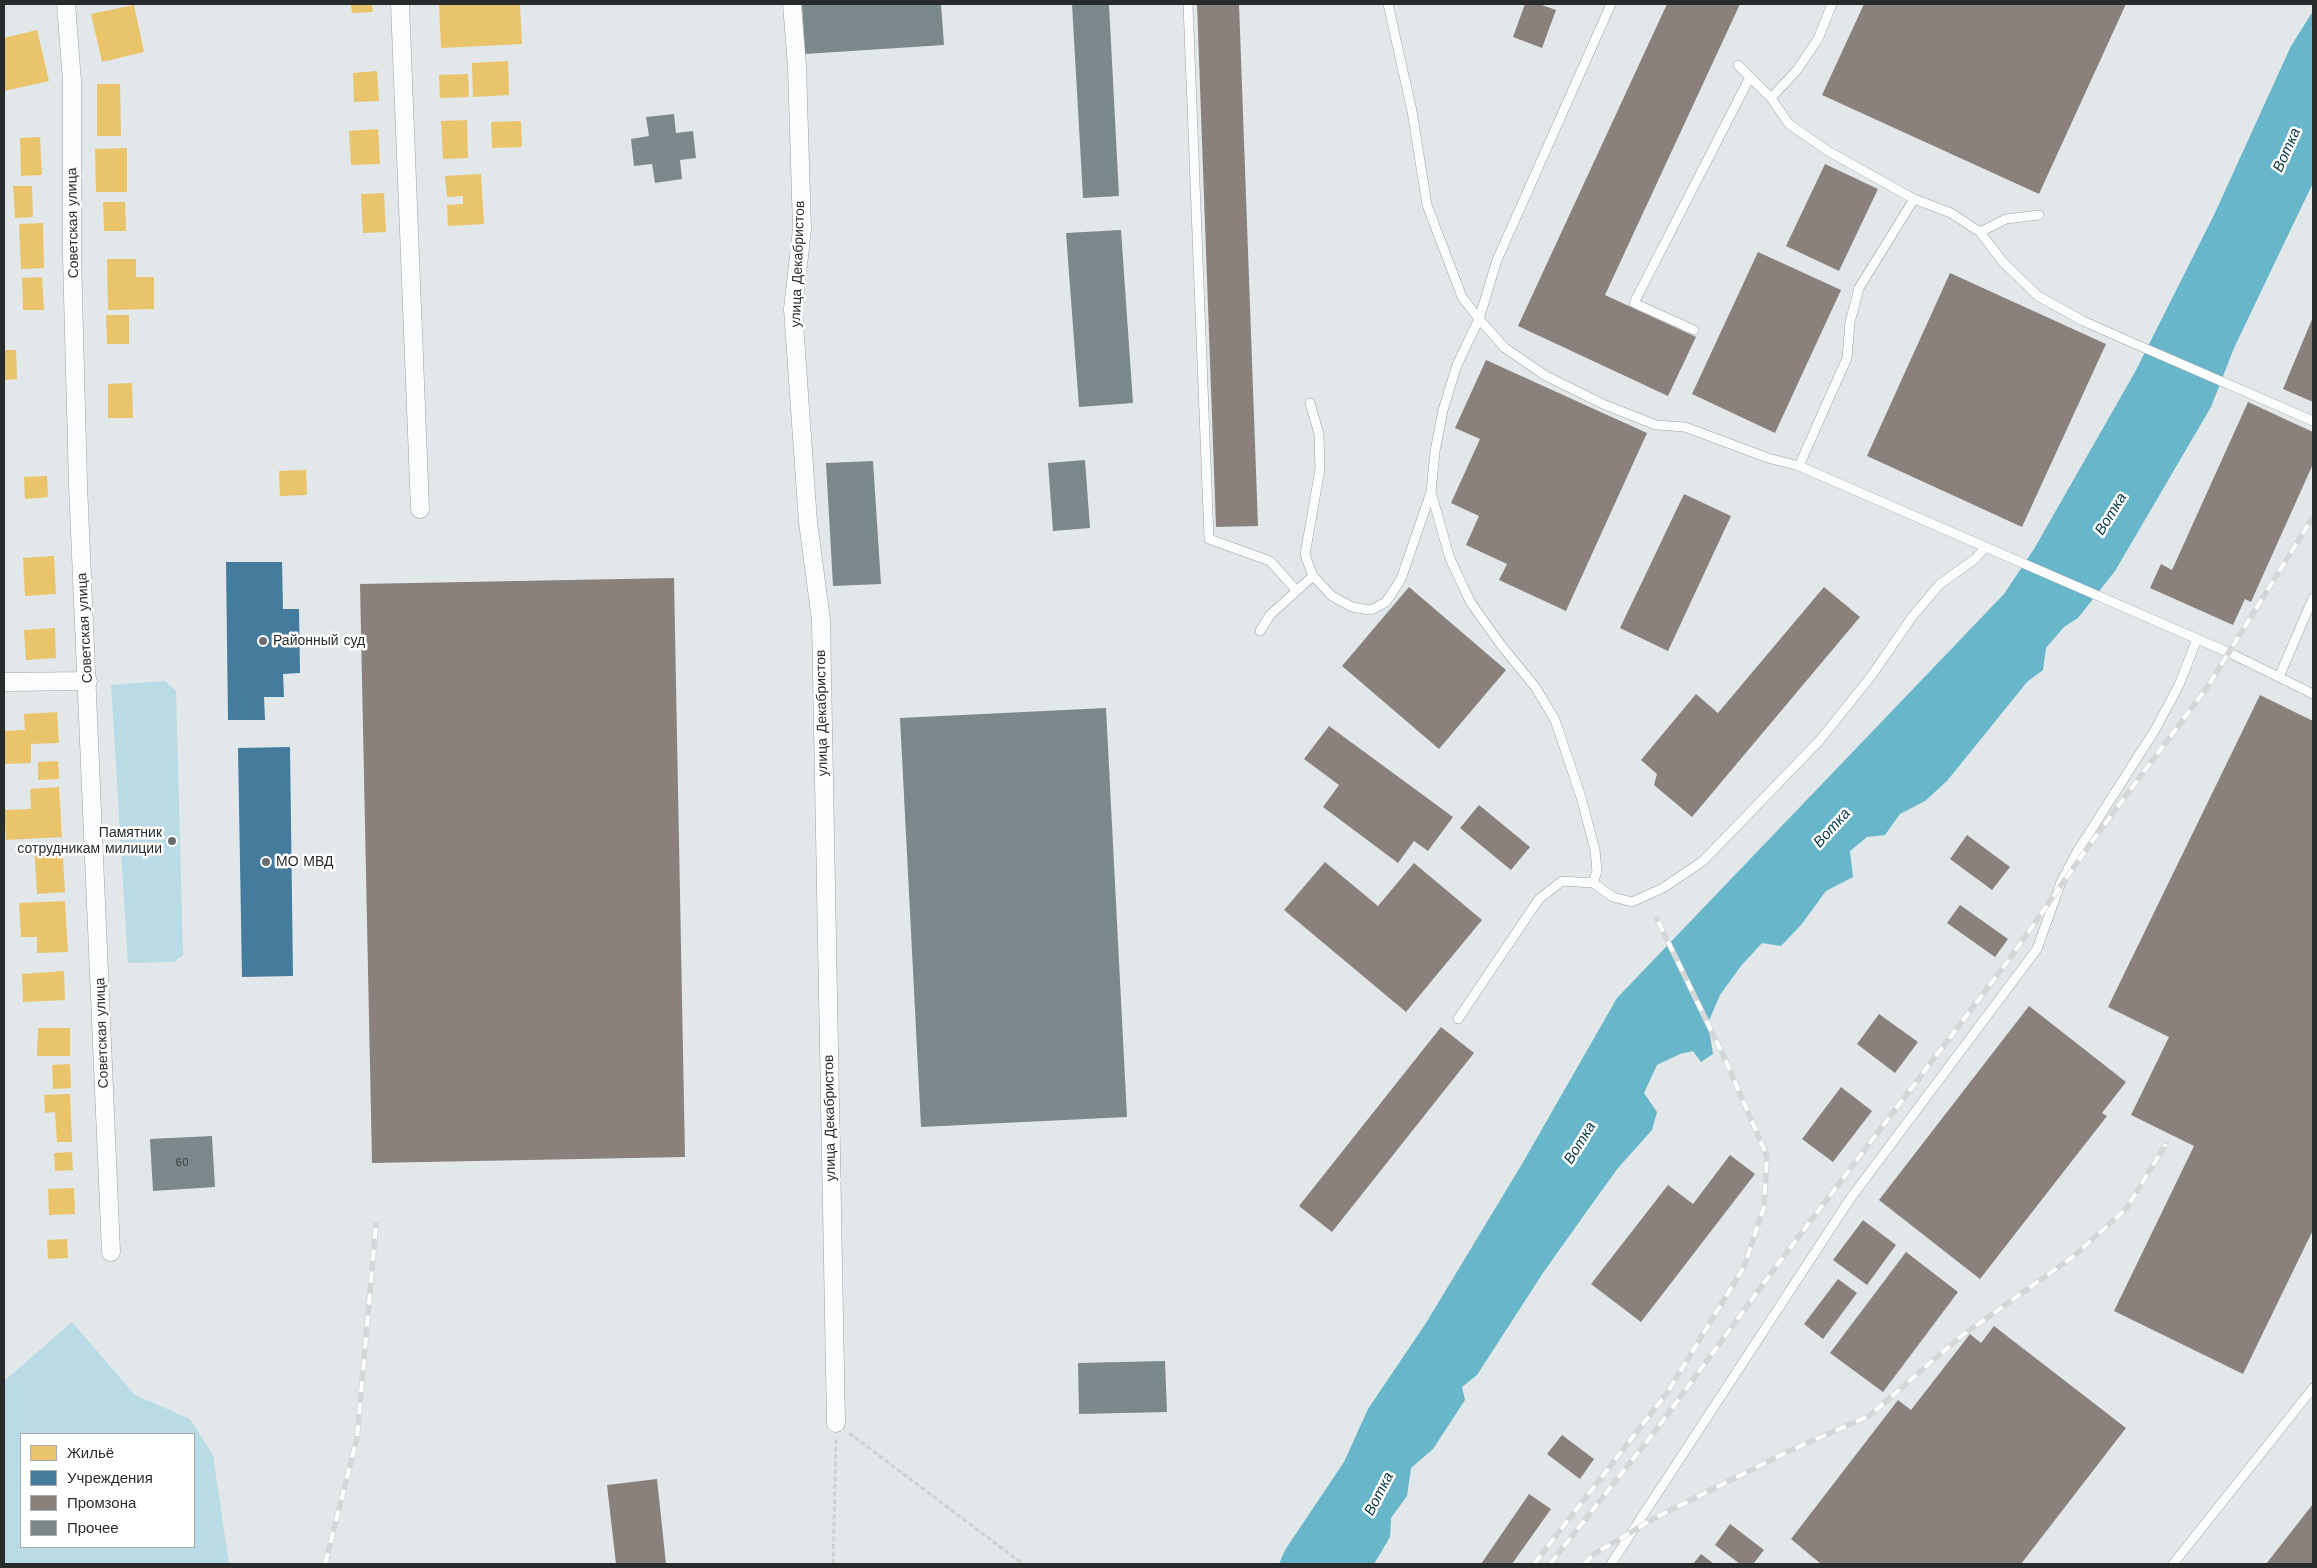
<!DOCTYPE html>
<meta charset="utf-8">
<style>
body{margin:0}
#map{position:relative;width:2317px;height:1568px;overflow:hidden;background:#e2e8e9;font-family:"Work Sans",sans-serif}
canvas{display:block}
.frame{position:absolute;inset:0;border:5px solid #282b2c;pointer-events:none}
.legend{position:absolute;left:20px;top:1433px;width:175px;height:115px;box-sizing:border-box;background:#fff;border:1px solid #a9aaab;margin:0;padding:6px 9px;list-style:none;font-size:15px;color:#282b2c}
.legend li{display:flex;align-items:center;gap:10px;height:25px}
.legend b{width:25px;border:1px solid #a9aaab}
</style>
<div id="map">
<canvas width="2317" height="1568"></canvas>
<div class="frame"></div>
<ul class="legend">
<li><b style="height:14px;background:#e9c46a"></b>Жильё</li>
<li><b style="height:14px;background:#457b9d"></b>Учреждения</li>
<li><b style="height:14px;background:#8a817c"></b>Промзона</li>
<li><b style="height:14px;background:#7b898d"></b>Прочее</li>
</ul>
</div>
<script>
const g = document.querySelector('canvas').getContext('2d');
g.lineJoin = 'round';
function fill(path, color) { g.fillStyle = color; g.fill(path, 'evenodd'); }
const poly = rows => new Path2D(rows.map(r => 'M' + r).join(''));
function stroke(path, color, width, dash) { g.strokeStyle = color; g.lineWidth = width; g.lineCap = dash ? 'butt' : 'round'; g.setLineDash(dash || []); g.stroke(path); }
function drawText(font, color, halo, rows, align = 'center') {
  g.font = font + ' "Work Sans",sans-serif'; g.lineWidth = 5; g.setLineDash([]); g.textBaseline = 'middle'; g.strokeStyle = halo; g.fillStyle = color; for (const [text, x, y, turn = 0] of rows) {
    g.save(); g.translate(x, y); g.rotate((+turn || 0) * Math.PI / 180); g.textAlign = isNaN(turn) ? turn : align; if (halo) g.strokeText(text, 0, 0); g.fillText(text, 0, 0); g.restore();
  }
}
fill(poly([
 [165,681,176,691,183,955,174,962,128,963,111,685],
 [72,1322,135,1395,190,1419,213,1455,229,1564,4,1564,4,1381],
 [21,1434,194,1434,194,1547,21,1547]
]), '#b9dbe5');
fill(poly([
 [2313,11,2313,183,2234,348,2211,407,2115,571,2078,618,2064,627,2046,648,2043,670,2027,682,1947,781,1925,801,1900,814,1885,835,1867,837,1850,851,1853,877,1826,891,1801,925,1781,946,1762,943,1741,966,1720,995,1708,1023,1713,1054,1701,1062,1693,1051,1680,1054,1657,1065,1644,1093,1657,1112,1652,1130,1618,1168,1587,1211,1543,1273,1477,1375,1462,1387,1465,1400,1433,1449,1411,1468,1407,1496,1391,1518,1390,1537,1374,1564,1279,1564,1285,1550,1344,1462,1368,1409,1426,1323,1522,1164,1617,998,2004,594,2034,549,2135,372,2214,215,2291,46]
]), '#68b6ca');
fill(poly([
 [351,4,372,4,373,12,352,13],
 [439,4,520,4,522,44,441,48],
 [134,5,144,52,102,62,91,14],
 [37,30,49,81,4,91,4,38],
 [508,61,509,95,473,97,472,63],
 [377,71,379,101,354,102,353,73],
 [468,74,469,97,440,98,439,75],
 [97,84,120,84,121,136,97,136],
 [467,120,468,158,443,159,441,121],
 [521,121,522,147,492,148,491,122],
 [378,129,380,164,351,165,349,131],
 [40,137,42,175,21,176,20,138],
 [127,148,127,192,96,192,95,149],
 [481,174,484,224,448,226,447,205,463,204,463,196,447,197,445,176],
 [13,186,32,186,33,217,15,218],
 [384,193,386,232,363,233,361,194],
 [103,202,125,202,126,231,104,231],
 [43,223,44,268,21,269,19,224],
 [107,259,136,259,136,277,154,277,154,309,108,310],
 [42,277,44,310,23,310,22,278],
 [106,315,129,315,129,344,107,344],
 [4,350,16,350,17,379,4,380],
 [132,383,133,418,108,418,108,384],
 [306,470,307,495,280,496,279,471],
 [47,476,48,497,25,499,24,477],
 [54,556,56,594,25,596,23,558],
 [55,628,56,658,26,660,24,630],
 [57,712,59,743,31,744,31,763,5,764,4,731,25,730,24,714],
 [58,761,59,779,38,780,38,762],
 [59,787,62,837,6,840,4,810,31,809,30,789],
 [62,842,65,892,37,894,34,844],
 [65,901,68,952,37,953,37,937,21,937,19,903],
 [64,971,65,1000,23,1002,22,974],
 [38,1028,70,1028,70,1056,37,1056],
 [70,1064,71,1088,53,1089,52,1065],
 [70,1094,72,1142,57,1142,55,1112,45,1113,44,1095],
 [72,1152,73,1170,55,1171,54,1153],
 [74,1188,75,1214,49,1215,48,1189],
 [67,1239,68,1258,48,1259,47,1240]
]), '#e9c46a');
fill(poly([
 [226,562,282,562,283,609,299,609,300,673,283,674,284,697,264,697,265,720,228,720],
 [290,747,293,976,242,977,238,748]
]), '#457b9d');
fill(poly([
 [1197,4,1239,4,1258,526,1216,527],
 [1525,4,1539,4,1556,10,1542,48,1513,37],
 [1667,4,1740,4,1605,295,1696,337,1668,396,1518,326],
 [1864,4,2126,4,2039,194,1822,95],
 [1825,164,1878,189,1839,271,1786,246],
 [1758,252,1841,290,1775,433,1692,394],
 [1950,273,2106,344,2022,527,1867,456],
 [2313,317,2313,402,2283,389],
 [1486,360,1647,433,1566,611,1499,580,1507,564,1466,545,1479,516,1451,503,1480,439,1455,428],
 [2248,402,2313,432,2313,464,2251,602,2245,599,2233,625,2150,588,2161,564,2172,570],
 [1684,494,1731,516,1668,651,1620,628],
 [674,578,685,1157,372,1163,360,584],
 [1409,587,1506,670,1439,749,1342,666],
 [1824,587,1860,617,1692,817,1654,785,1657,774,1641,760,1696,694,1718,713],
 [2260,695,2313,721,2313,1230,2243,1374,2114,1311,2194,1146,2131,1115,2169,1037,2108,1007],
 [1329,726,1453,817,1428,851,1414,841,1398,863,1323,807,1339,785,1304,759],
 [1479,805,1530,847,1511,870,1460,828],
 [1967,835,2010,867,1992,890,1950,859],
 [1325,862,1378,906,1414,863,1482,920,1406,1012,1284,910],
 [1960,905,2008,939,1995,957,1947,923],
 [2029,1006,2126,1082,2102,1113,2107,1116,1980,1279,1879,1200],
 [1879,1014,1918,1042,1895,1073,1857,1044],
 [1441,1027,1474,1053,1332,1232,1299,1206],
 [1841,1087,1872,1111,1833,1162,1802,1139],
 [1730,1155,1755,1174,1641,1322,1591,1284,1668,1185,1693,1204],
 [1863,1220,1896,1245,1867,1285,1833,1260],
 [1906,1252,1958,1292,1883,1392,1830,1353],
 [1838,1279,1857,1293,1823,1339,1804,1324],
 [1994,1326,2126,1428,2021,1564,1821,1564,1791,1539,1898,1400,1911,1410,1970,1334,1981,1343],
 [1562,1435,1594,1459,1580,1479,1547,1454],
 [657,1479,666,1564,616,1564,607,1485],
 [1529,1494,1551,1509,1512,1564,1481,1564],
 [2313,1504,2313,1564,2266,1564],
 [1730,1524,1764,1550,1753,1564,1740,1564,1715,1545],
 [1701,1554,1714,1564,1693,1564]
]), '#8a817c');
fill(poly([
 [802,4,941,4,944,45,805,54],
 [1072,4,1109,4,1119,196,1083,198],
 [674,114,676,133,693,131,696,158,680,160,682,179,655,183,652,164,634,166,631,139,649,136,646,117],
 [1121,230,1133,403,1079,407,1066,233],
 [1085,460,1090,528,1053,531,1048,463],
 [873,461,881,584,833,586,826,463],
 [1106,708,1127,1117,921,1127,900,718],
 [212,1136,215,1187,153,1191,150,1139],
 [1165,1361,1167,1412,1079,1414,1078,1363]
]), '#7b898d');
const service = poly([
 [1188,4,1209,539,1270,561,1296,590],
 [1388,4,1412,111,1427,205,1462,297,1479,319,1505,348,1546,376,1605,405,1656,425,1685,427,1768,458,1799,466,2232,654,2313,694],
 [1738,65,1771,98,1789,124,1828,151,1914,199,1951,213,1980,232,2003,262,2038,296,2083,321,2133,343,2313,421],
 [1771,98,1797,70,1818,39,1832,4],
 [1980,232,2006,219,2039,215],
 [1694,330,1634,303,1750,77],
 [1310,403,1319,434,1320,469,1305,555,1313,576,1332,596,1352,607,1371,610,1386,602,1401,579,1431,492],
 [1799,466,1847,358,1850,322,1859,288,1914,199],
 [1260,631,1270,615,1313,576],
 [2279,677,2313,598],
 [1593,883,1597,871,1595,850,1581,797,1555,720,1536,688,1501,645,1471,603,1450,559,1431,492,1435,451,1443,410,1457,365,1479,319,1497,260,1611,4],
 [1458,1019,1539,899,1562,881,1593,883,1613,897,1632,902,1663,888,1703,861,1820,740,1872,675,1912,617,1940,584,1975,559,1985,548],
 [1611,1564,1850,1199,2037,949,2061,882,2077,852,2155,730,2179,685,2197,639],
 [2173,1564,2313,1388]
]);
const minor = poly([
 [66,4,72,81,72,257,78,485,111,1252],
 [400,4,420,509],
 [792,4,797,66,802,229,793,309,808,522,821,620,836,1423],
 [4,682,88,681]
]);
stroke(service, '#9ea2a3', 10);
stroke(minor, '#9ea2a3', 19);
stroke(poly([
 [849,1433,1023,1564],
 [833,1564,836,1440]
]), '#cfd1d1', 3, [5, 2.5]);
stroke(service, '#fbfcfc', 9);
stroke(minor, '#fbfcfc', 18);
const rail = poly([
 [325,1564,357,1438,376,1225],
 [1534,1564,1667,1393,1744,1267,1764,1207,1767,1156,1726,1061,1657,919],
 [1550,1564,1656,1430,1778,1264,2008,961,2090,844,2208,686,2313,517],
 [1584,1564,1594,1554,1655,1518,1789,1451,1869,1416,1960,1337,2074,1256,2126,1209,2166,1144]
]);
stroke(rail, '#d4d6d7', 5.5);
stroke(rail, '#fff', 4, [11]);
for (const [x, y, r, color] of [
 [263,641,5,"#696d6e"],
 [172,841,5,"#696d6e"],
 [266,862,5,"#696d6e"]
]) { const dot = new Path2D(); dot.arc(x, y, r, 0, 2 * Math.PI); g.fillStyle = color; g.fill(dot); stroke(dot, '#fff', 2); }
drawText('11px', '#3d4244', null, [
 ["60",182,1163]
]);
drawText('14px', '#282b2c', '#fff', [
 ["Советская улица",73,223,-91],
 ["улица Декабристов",798,264,-88],
 ["Советская улица",85,628,-93],
 ["улица Декабристов",822,713,-91],
 ["Советская улица",102,1033,-92],
 ["улица Декабристов",830,1118,-91]
]);
drawText('14px', '#282b2c', '#fff', [
 ["Районный суд",273,641],
 ["Памятник",162,833,"right"],
 ["сотрудникам милиции",162,849,"right"],
 ["МО МВД",276,862]
], 'left');
drawText('italic 15px', '#033642', '#fff', [
 ["Вотка",2287,150,-66],
 ["Вотка",2111,514,-58],
 ["Вотка",1832,828,-48],
 ["Вотка",1580,1143,-58],
 ["Вотка",1379,1494,-63]
]);
</script>
